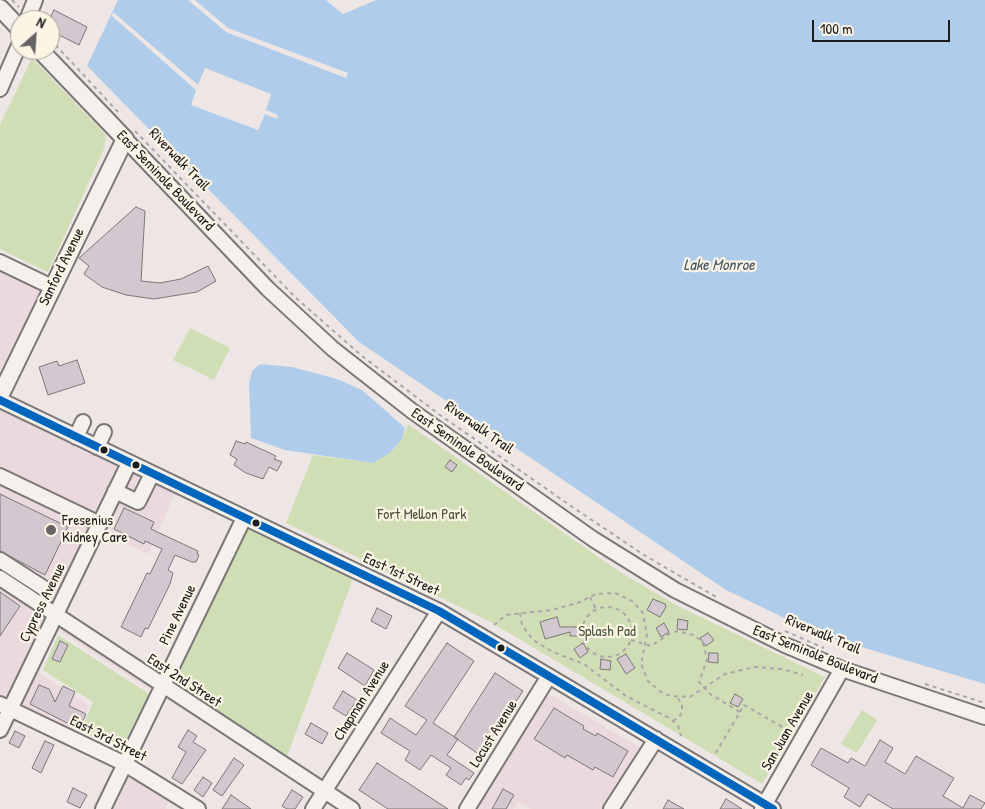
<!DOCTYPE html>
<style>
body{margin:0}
#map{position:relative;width:985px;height:809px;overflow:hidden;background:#eee6e4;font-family:"Patrick Hand",sans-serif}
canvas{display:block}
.north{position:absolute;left:10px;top:10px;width:50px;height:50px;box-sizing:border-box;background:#fcf5e5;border:1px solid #a29e95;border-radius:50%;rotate:26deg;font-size:14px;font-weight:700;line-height:20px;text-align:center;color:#1c1c1c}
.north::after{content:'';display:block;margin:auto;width:18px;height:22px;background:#666362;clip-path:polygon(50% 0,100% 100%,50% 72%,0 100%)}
.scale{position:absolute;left:812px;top:20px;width:138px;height:22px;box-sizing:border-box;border:2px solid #1c1c1c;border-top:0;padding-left:6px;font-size:15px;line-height:18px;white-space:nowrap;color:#1c1c1c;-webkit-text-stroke:4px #fcf5e5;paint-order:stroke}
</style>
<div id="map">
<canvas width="985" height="809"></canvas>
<div class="north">N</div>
<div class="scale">100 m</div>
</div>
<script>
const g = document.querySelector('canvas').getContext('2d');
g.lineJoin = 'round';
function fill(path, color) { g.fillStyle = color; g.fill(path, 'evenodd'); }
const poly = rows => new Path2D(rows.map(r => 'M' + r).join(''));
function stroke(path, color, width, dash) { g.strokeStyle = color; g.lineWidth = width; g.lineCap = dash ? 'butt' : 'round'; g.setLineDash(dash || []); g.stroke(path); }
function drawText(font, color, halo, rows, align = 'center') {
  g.font = font + ' "Patrick Hand",sans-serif'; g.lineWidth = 4.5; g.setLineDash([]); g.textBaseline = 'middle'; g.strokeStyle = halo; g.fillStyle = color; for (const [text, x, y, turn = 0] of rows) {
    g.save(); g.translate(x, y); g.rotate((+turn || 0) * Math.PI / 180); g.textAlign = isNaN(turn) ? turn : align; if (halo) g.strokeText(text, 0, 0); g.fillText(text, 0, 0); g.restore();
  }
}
fill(poly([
 [0,268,46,290,0,385],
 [0,406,122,465,55,607,0,572],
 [131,469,176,491,148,554,101,532],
 [0,584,50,616,8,702,0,698],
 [58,622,155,688,153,692,60,631,54,634,39,673,88,705,78,733,123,754,123,757,17,706],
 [549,694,641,748,605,809,531,809,518,802,513,809,478,809,474,807],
 [126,771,171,798,165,809,108,809]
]), '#eadade');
fill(poly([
 [32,58,106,135,104,149,48,272,0,249,0,125],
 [190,328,230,348,214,380,173,360],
 [408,424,617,570,676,605,825,677,762,784,489,621,286,523,313,455,373,463,390,453,402,439],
 [246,525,354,576,286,759,170,685],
 [58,635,149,694,121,750,81,731,93,702,43,670],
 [862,710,877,720,857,753,841,744]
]), '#d0deb6');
fill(poly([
 [118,0,326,0,343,14,376,0,985,0,985,684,818,634,726,590,359,342,87,66],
 [260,364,292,367,337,379,362,390,402,425,405,428,402,439,390,453,373,463,285,450,251,438,249,383,252,371]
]), '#afcdeb');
fill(poly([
 [188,0,195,0,228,28,348,73,346,78,226,32],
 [113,12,198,85,205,68,271,94,266,110,278,115,277,119,265,114,258,130,191,105,196,90,112,16]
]), '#eee6e4');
const building = poly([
 [54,10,87,27,79,45,53,32,50,27,50,18,54,10],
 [136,207,145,211,141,281,160,283,181,279,208,266,216,281,197,292,154,299,126,295,102,287,84,274,89,266,79,258,136,207],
 [77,360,85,383,48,395,39,367,57,361,59,366,77,360],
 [236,441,245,444,246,442,276,456,274,459,282,462,277,471,269,467,263,479,246,473,234,465,237,459,230,455,236,441],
 [450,460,457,465,452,472,445,467,450,460],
 [0,494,68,527,45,575,0,551,0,494],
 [124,508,154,522,151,529,198,551,197,554,199,555,196,562,192,562,175,555,168,570,173,573,170,584,148,629,145,628,141,637,121,627,147,573,150,574,162,549,145,541,144,544,114,529,124,508],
 [0,592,20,606,0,636,0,592],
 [653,599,665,604,666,607,660,617,647,610,653,599],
 [377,608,392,616,386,629,371,621,377,608],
 [557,617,560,627,580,627,579,636,570,636,570,632,545,639,540,622,557,617],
 [678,619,688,621,687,630,677,629,678,619],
 [664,623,669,632,661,637,656,628,664,623],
 [708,633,714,640,706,646,700,638,708,633],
 [60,641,68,645,60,662,52,659,60,641],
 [447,643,474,661,433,723,458,739,447,755,474,773,469,780,466,778,461,785,446,775,451,768,431,755,420,770,405,760,410,751,381,733,390,718,416,735,427,720,405,706,447,643],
 [583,643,588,652,580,658,574,649,583,643],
 [347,653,374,670,365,686,338,668,347,653],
 [709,653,718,653,718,663,708,662,709,653],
 [626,654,635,668,626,674,617,659,626,654],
 [601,659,611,661,610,670,600,669,601,659],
 [495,673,523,691,480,755,454,737,495,673],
 [39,685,49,689,55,702,63,686,75,692,69,706,86,714,79,729,30,704,39,685],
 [343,691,357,700,346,716,333,708,343,691],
 [735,694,743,699,738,707,730,703,735,694],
 [554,708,584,726,583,729,596,736,597,733,628,751,613,777,595,767,593,770,567,755,565,758,534,739,554,708],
 [311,723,328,733,322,744,305,734,311,723],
 [188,730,197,736,193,742,206,750,182,784,172,778,186,752,178,747,188,730],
 [15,731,25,736,19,748,9,743,15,731],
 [880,740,893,748,885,762,905,774,916,756,954,778,943,796,963,808,970,795,985,803,981,809,893,809,868,794,860,807,844,797,849,788,811,765,821,748,848,763,851,758,865,766,880,740],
 [45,741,54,745,41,773,32,768,45,741],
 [234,758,244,765,222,796,213,790,234,758],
 [377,763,448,809,388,809,359,790,377,763],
 [203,777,212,783,203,797,194,790,203,777],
 [73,788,87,795,80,808,67,802,73,788],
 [503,789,514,795,506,809,492,809,503,789],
 [292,790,303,797,295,809,287,809,282,806,292,790],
 [231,795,251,809,222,809,231,795],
 [726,799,742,809,720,809,726,799],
 [668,800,684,809,663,809,668,800]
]);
fill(building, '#d3c8cf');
stroke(building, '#7a7776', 1);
const minor = poly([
 [27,20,35,0],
 [0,89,20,43],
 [125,139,268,289,333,349,412,411,593,539,675,590,785,645,842,669,985,717],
 [0,262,52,287],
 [0,400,439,611,773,809],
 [76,437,83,422],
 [97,447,104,432],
 [0,476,100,524],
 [115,491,138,502,152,474],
 [0,560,45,589],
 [0,578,352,809],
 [0,704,125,764,198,809],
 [0,730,129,463],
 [103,809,244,518],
 [313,809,439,611],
 [467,809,549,676],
 [611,809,656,739],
 [762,809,842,669]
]);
const major = poly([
 [0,8,20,29],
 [0,396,125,139,40,50]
]);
stroke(minor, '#7a7776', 18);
stroke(major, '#7a7776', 20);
stroke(poly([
 [12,0,19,7],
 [50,39,118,112],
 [135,131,295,297,362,356,440,415,574,508,644,555,718,598],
 [590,597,596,609],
 '582 632a25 25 0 1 1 50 0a25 25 0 1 1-50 0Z',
 [520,613,522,625,533,640,553,652,584,664,626,696,671,719,678,726,681,736],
 [494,625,506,615,552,610,580,602,596,594,615,593,632,601,643,613,647,635,641,664,648,681,661,692,671,696,690,697,725,674,754,667,782,669,803,675],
 [785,631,824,648],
 [631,640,651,646,669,634,677,631,693,635,699,639,704,646,707,660,699,682,710,694,740,712,714,756],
 [925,684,985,703],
 [740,712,744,705,793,733],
 [673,721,680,716,682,710,682,704,677,697]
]), '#aaa7a4', 2, [4, 4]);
stroke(minor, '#f4f0eb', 14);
stroke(major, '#f4f0eb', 16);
stroke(poly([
 [0,400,439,611,773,809]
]), '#0065bd', 8);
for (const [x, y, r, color] of [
 [104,450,4.5,"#1c1c1c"],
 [136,465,4.5,"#1c1c1c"],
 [256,523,4.5,"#1c1c1c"],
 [51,530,6,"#666362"],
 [501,648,4.5,"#1c1c1c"]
]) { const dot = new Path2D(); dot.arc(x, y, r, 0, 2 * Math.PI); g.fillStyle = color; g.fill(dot); stroke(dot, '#fcf5e5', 2); }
drawText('15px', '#1c1c1c', '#fcf5e5', [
 ["Riverwalk Trail",179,160,46],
 ["East Seminole Boulevard",165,181,46],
 ["Sanford Avenue",62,267,-64],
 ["Riverwalk Trail",479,428,35],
 ["East Seminole Boulevard",467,450,35],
 ["East 1st Street",401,575,25],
 ["Cypress Avenue",43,603,-64],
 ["Pine Avenue",178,615,-64],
 ["Riverwalk Trail",823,635,23],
 ["East Seminole Boulevard",815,655,22],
 ["East 2nd Street",184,681,33],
 ["Chapman Avenue",362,701,-58],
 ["San Juan Avenue",788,731,-60],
 ["Locust Avenue",494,734,-58],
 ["East 3rd Street",108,739,27]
]);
drawText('15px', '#4a543f', '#fcf5e5', [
 ["Fort Mellon Park",422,515],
 ["Splash Pad",607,632]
]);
drawText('15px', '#1c1c1c', '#fcf5e5', [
 ["Fresenius",62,521],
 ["Kidney Care",62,538]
], 'left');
drawText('italic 16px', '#465666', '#fcf5e5', [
 ["Lake Monroe",719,266]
]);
</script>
